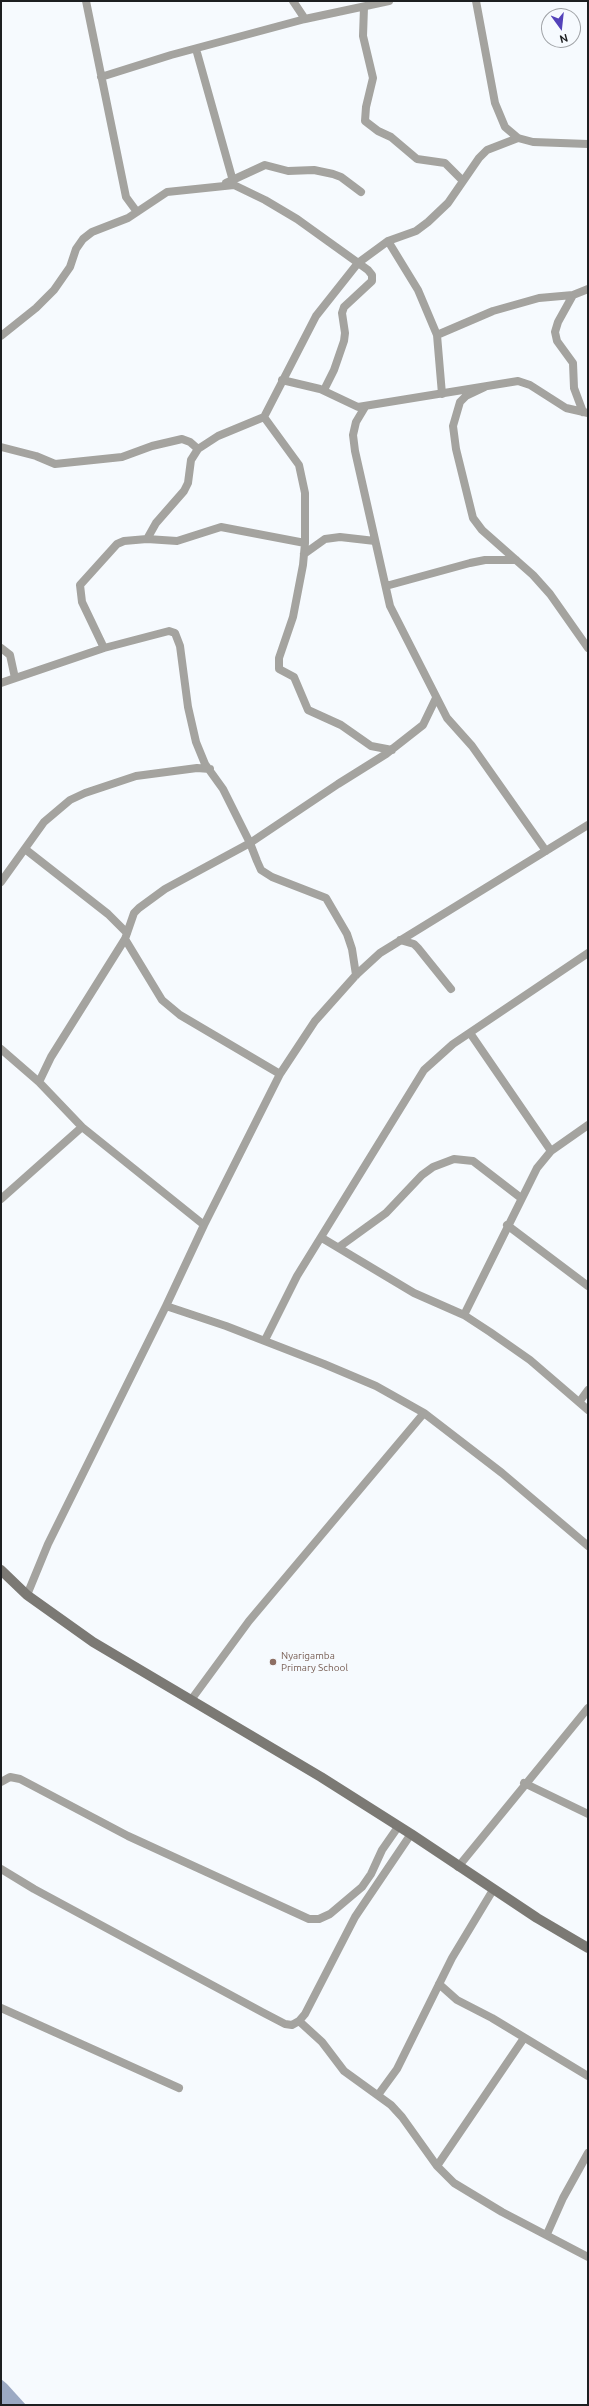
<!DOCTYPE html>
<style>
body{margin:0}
#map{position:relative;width:589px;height:2406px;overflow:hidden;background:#f6fafe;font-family:Ubuntu,sans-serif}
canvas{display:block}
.frame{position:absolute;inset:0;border:2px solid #1d1f21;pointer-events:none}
.north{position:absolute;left:541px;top:8px;width:40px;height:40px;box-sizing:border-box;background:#f6fafe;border:1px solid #9fa2a6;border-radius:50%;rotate:165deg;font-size:11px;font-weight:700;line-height:16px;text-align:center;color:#1d1f21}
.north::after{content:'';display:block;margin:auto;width:14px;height:18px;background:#5342b9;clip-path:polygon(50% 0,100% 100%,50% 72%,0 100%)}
</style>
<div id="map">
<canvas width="589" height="2406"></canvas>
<div class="frame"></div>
<div class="north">N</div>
</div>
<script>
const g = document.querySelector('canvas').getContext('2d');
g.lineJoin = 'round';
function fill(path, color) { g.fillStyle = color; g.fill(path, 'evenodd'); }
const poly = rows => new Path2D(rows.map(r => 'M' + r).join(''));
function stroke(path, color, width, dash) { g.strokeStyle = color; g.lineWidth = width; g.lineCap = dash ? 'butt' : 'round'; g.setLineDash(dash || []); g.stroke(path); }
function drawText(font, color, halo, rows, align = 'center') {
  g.font = font + ' Ubuntu,sans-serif'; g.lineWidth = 3; g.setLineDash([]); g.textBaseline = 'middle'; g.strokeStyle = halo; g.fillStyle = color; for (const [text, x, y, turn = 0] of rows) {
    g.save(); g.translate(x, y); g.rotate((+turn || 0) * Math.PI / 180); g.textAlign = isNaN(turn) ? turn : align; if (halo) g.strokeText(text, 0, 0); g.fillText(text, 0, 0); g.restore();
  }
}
fill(poly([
 [1,2379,7,2384,26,2405,1,2405]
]), '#9ba9c3');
stroke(poly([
 [86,1,126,197,137,212],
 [293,1,305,19],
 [476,1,495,103,505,127,518,138,533,142,588,144],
 [364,7,363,36,373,78,366,107,365,121,378,131,391,137,417,159,445,163,463,181],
 [196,49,233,181],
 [101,77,171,55,305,19,389,1],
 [226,183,265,165,288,171,314,170,333,174,341,177,361,192],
 [388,241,418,290,437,335,442,394],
 [437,335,493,311,539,298,573,295],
 [1,336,36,308,54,290,70,267,76,249,83,239,92,232,128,218,167,192,234,185,265,200,297,219,368,270,372,275,372,281,344,307,342,313,345,333,344,341,334,370,324,390],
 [282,380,320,389,358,407,518,381,530,385,566,408,588,413],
 [485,387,466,396,460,402,453,426,456,449,473,518,482,530,533,575,550,594,588,648],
 [365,407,356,422,353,435,355,451,390,606,447,718,472,746,546,851],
 [583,412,574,388,573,363,557,341,555,332,558,322,573,295,588,289],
 [1,447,36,456,55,464,122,457,152,446,182,439,190,442,198,449],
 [147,539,156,523,184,491,188,483,191,460,198,449,218,436,264,417],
 [304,554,325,539,340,537,375,541],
 [386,586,470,563,485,560,516,560],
 [1,648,10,655,15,678],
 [104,648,82,602,80,585,117,544,124,541,147,539,177,541,221,527,305,543],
 [1,683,104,648,169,631,175,633,180,646,188,707,196,742,205,764,223,789,250,843,257,861,261,870,272,877,326,898,347,934,352,949,356,975],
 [392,750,371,746,341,725,308,710,294,677,279,669,279,658,293,617,303,565,305,543,305,493,299,465,264,417,316,316,358,263,388,241,416,231,428,222,448,203,479,158,487,150,518,138],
 [25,849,108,914,127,933],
 [1,882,44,822,70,800,85,793,136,776,197,768,210,769],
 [125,939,162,1000,180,1015,280,1074],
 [400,940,414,944,418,948,451,989],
 [470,1033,551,1151],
 [1,1049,39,1082,82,1127,204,1225],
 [39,1082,51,1057,125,939,134,913,139,908,165,889,250,843,338,784,386,754,423,725,436,698],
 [1,1199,82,1127],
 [507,1225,588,1286],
 [322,1238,414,1293,464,1315,490,1332,530,1360,588,1410],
 [339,1247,386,1213,422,1175,433,1167,454,1159,473,1161,521,1198],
 [166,1306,226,1326,324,1364,376,1386,424,1413,502,1473,588,1546],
 [464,1315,537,1168,551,1151,588,1125],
 [265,1340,297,1276,424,1070,453,1044,588,953],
 [580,1401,588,1390],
 [27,1595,48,1544,166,1306,204,1225,280,1074,315,1021,356,975,380,953,588,825],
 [191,1700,249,1621,424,1413],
 [1,1782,10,1777,20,1779,128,1836,309,1919,319,1919,330,1914,362,1887,371,1874,382,1850,398,1827],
 [524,1783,588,1814],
 [458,1867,588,1708],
 [1,1869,34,1889,262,2012,285,2024,292,2025,299,2021,305,2014,355,1917,411,1834],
 [439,1984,457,2000,492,2018,588,2076],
 [1,2008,179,2088],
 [299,2021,322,2042,344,2071,391,2105,402,2117,437,2166,454,2183,502,2212,588,2257],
 [378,2095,397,2069,452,1958,493,1890],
 [437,2166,524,2038],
 [547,2234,563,2198,588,2153]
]), '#a4a39f', 8);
stroke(poly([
 [1,1570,27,1595,93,1642,321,1777,411,1834,537,1918,588,1948]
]), '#7b7974', 10);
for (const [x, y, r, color] of [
 [273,1662,4,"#8d6e63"]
]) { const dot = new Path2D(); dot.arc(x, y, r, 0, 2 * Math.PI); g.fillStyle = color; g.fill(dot); stroke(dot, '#f6fafe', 1.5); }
drawText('10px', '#785e54', '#f6fafe', [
 ["Nyarigamba",281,1656],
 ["Primary School",281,1668]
], 'left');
</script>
